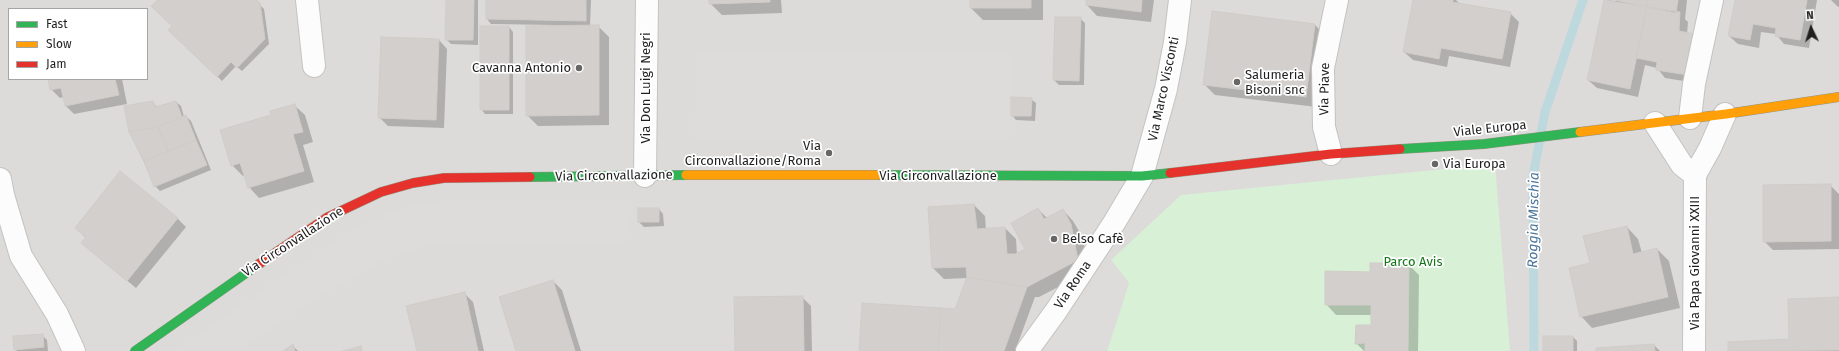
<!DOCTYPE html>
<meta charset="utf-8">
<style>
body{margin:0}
#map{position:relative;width:1839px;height:351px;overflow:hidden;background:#edebe8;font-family:"Fira Sans",sans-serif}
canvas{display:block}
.legend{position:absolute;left:8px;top:8px;width:140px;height:72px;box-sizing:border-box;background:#fff;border:1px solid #a5a5a5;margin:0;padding:5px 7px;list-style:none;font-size:12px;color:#1f1f1f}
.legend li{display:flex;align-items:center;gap:8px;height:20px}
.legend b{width:20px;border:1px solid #a5a5a5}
.north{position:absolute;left:1791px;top:8px;width:40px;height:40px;-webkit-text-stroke:3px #fff;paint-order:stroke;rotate:356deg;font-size:11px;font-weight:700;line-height:16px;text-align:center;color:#1f1f1f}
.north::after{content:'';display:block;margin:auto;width:14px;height:18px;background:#1f1f1f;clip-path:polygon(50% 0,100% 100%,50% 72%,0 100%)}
</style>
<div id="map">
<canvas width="1839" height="351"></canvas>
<ul class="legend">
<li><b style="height:5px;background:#30b455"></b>Fast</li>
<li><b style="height:5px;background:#ff9f0a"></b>Slow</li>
<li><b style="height:5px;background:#e5322d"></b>Jam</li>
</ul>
<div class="north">N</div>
</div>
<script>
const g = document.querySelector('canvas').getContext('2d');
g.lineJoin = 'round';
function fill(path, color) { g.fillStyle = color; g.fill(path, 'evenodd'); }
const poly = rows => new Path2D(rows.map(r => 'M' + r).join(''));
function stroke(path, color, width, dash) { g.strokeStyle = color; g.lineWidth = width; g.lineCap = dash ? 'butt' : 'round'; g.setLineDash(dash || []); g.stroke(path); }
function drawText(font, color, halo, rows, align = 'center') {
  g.font = font + ' "Fira Sans",sans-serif'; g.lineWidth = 3.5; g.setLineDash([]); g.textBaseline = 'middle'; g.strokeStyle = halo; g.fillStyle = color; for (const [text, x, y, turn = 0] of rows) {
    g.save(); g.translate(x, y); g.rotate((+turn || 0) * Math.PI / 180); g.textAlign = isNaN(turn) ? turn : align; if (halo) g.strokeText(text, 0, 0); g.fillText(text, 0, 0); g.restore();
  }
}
fill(poly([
 [0,0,1839,0,1839,351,0,351],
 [9,9,147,9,147,79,9,79]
]), '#dcdbd9');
fill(poly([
 [1495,164,1510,351,1107,351,1129,283,1111,260,1181,195]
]), '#d8f0d6');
fill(poly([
 [696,53,1010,54,1009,140,695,142],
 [446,200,635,200,624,242,446,242,391,256,308,303,238,351,175,351,277,280,351,231,401,208],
 [1111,260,1129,283,1107,351,1041,351]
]), '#dddcdb');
fill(poly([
 [159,0,255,0,264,9,269,44,242,71,236,66,222,81,170,30,173,26],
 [447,0,478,0,478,45,451,44,446,39],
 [487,0,591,0,590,26,598,26,609,37,609,125,538,126,527,115,554,25,491,24,487,19],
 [710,0,781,0,782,13,722,15,710,3],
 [971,0,1043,0,1043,20,983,20,971,8],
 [1087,0,1154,0,1151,22,1097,16,1087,5],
 [1414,0,1456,0,1460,4,1510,13,1519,22,1510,67,1449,56,1447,67,1413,60,1404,52],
 [1605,0,1616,1,1616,0,1687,0,1685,19,1688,22,1687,34,1696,83,1665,78,1657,68,1645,65,1638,97,1597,88,1588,80],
 [1736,0,1817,0,1809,48,1784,44,1776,34,1761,32,1759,48,1738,44,1729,36],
 [1831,0,1839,0,1839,7,1837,6],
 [1080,18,1085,23,1084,85,1059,85,1054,80],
 [1315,25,1326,36,1317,107,1215,95,1204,84],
 [509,27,513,32,513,114,485,114,481,109],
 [439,40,447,49,444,128,388,126,379,117],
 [49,79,122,79,127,104,74,114,66,106,64,97,60,98,51,89],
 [1031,99,1036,103,1035,121,1016,120,1012,115],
 [152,102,157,107,176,102,181,106,184,117,186,116,191,121,211,170,160,191,155,186,130,132],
 [294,105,305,115,313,142,303,145,314,182,259,198,249,187,245,175,243,176,232,165,272,116],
 [1830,185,1839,194,1839,249,1773,250,1764,241],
 [974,205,985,216,986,230,1005,228,1016,239,1017,255,1026,250,1038,209,1047,218,1063,210,1073,221,1082,236,1089,271,1039,297,1035,297,1015,351,860,351,956,310,968,278,944,279,933,268,929,208],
 [659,209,663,214,664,226,644,227,639,222],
 [177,218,186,227,136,288,82,243,86,238,76,228],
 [1627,227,1638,239,1642,253,1657,249,1669,261,1680,308,1592,328,1581,316,1591,264],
 [1408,264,1419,275,1418,351,1364,351,1356,343,1372,326,1372,315,1336,315,1326,304],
 [553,281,562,290,581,351,517,351],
 [464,293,473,302,484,351,418,351],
 [802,297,811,306,812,351,736,351],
 [1839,298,1839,351,1729,351,1729,343,1790,340],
 [42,335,47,340,48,351,17,351,15,349],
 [1573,337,1577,341,1577,351,1544,351],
 [1654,345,1660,351,1597,351],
 [293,346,298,351,285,351]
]), '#0003');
stroke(poly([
 [1534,351,1533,176,1545,112,1583,0]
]), '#bed9de', 9);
const building = poly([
 [158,0,257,0,260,3,265,39,237,68,231,62,217,77,168,30,172,26,151,6,158,0],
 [446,0,474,0,473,40,445,40,446,0],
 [486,0,586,0,586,21,486,19,486,0],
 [709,0,770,0,770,2,709,4,709,0],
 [970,0,1031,0,1031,8,970,8,970,0],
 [1086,0,1142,0,1141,12,1086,5,1086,0],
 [1413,0,1453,0,1452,2,1511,12,1502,59,1441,48,1439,59,1403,52,1413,0],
 [1604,0,1647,7,1630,89,1587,80,1604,0],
 [1615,0,1647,0,1647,7,1615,0],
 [1647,0,1678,0,1676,13,1647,7,1647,0],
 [1735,0,1807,0,1800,40,1775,36,1776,28,1753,24,1750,40,1728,36,1735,0],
 [1647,7,1680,12,1679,31,1695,34,1688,75,1656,70,1657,62,1636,58,1647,7],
 [1212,11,1315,24,1306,97,1203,85,1212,11],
 [1055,17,1081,17,1079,81,1053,80,1055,17],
 [599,25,599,115,526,116,526,26,599,25],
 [480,26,509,26,509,110,480,110,480,26],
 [381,37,439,39,436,120,378,118,381,37],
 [48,79,115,79,119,95,65,106,61,88,50,90,48,79],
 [1011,97,1032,98,1031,116,1011,116,1011,97],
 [153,101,155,107,176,101,182,117,158,127,129,132,124,106,153,101],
 [295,104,303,132,293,134,304,171,248,188,240,163,231,166,220,130,271,115,270,111,295,104],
 [186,115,196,140,168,151,158,127,186,115],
 [158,127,168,151,144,161,129,132,158,127],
 [196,140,207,165,154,187,144,161,196,140],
 [120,171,178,218,127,281,81,243,86,237,75,228,120,171],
 [1831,184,1831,241,1763,242,1763,185,1831,184],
 [974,204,977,229,1005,227,1007,254,1015,254,1025,249,1011,223,1038,208,1044,219,1063,209,1071,224,1078,260,1027,287,967,277,966,267,932,268,928,207,974,204],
 [638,208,659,208,659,222,638,222,638,208],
 [1627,226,1633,254,1657,248,1668,297,1580,317,1569,268,1590,263,1583,236,1627,226],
 [1370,263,1409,263,1408,351,1365,351,1365,343,1355,344,1356,325,1371,325,1371,305,1325,305,1325,271,1370,272,1370,263],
 [967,277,1027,287,1004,351,938,351,941,308,955,309,967,277],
 [553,280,575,351,516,351,499,297,553,280],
 [465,292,478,351,417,351,406,306,465,292],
 [803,296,804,351,735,351,734,297,803,296],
 [1839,297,1839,350,1728,351,1728,342,1789,339,1788,299,1839,297],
 [862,303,941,308,938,351,859,351,862,303],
 [43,334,44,347,14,350,13,336,43,334],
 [1543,336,1573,336,1573,351,1543,351,1543,336],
 [293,344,295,351,283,351,293,344],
 [1654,344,1655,351,1596,351,1596,348,1654,344],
 [361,346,362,351,343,351,361,346]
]);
fill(building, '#d2cfcd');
stroke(building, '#d0cdc9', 1);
const street = poly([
 [307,0,314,66],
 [1690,118,1694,84,1712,0],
 [1655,123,1682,165,1695,175],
 [1331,154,1324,127,1323,68,1337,0],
 [645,176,647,0],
 [0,179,3,195,21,256,57,314,74,351],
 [1027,351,1056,311,1114,223,1142,176,1166,89,1175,42,1180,0],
 [1694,351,1695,175,1710,148,1725,114]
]);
const fast = poly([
 [1400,149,1484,144,1580,132],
 [879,175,1142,176,1170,173],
 [530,177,686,175],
 [135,351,259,264]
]);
const slow = poly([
 [1580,132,1726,114,1839,97],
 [686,175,879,175]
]);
const jam = poly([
 [1170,173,1331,154,1400,149],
 [259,264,328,217,381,192,413,183,444,178,530,177]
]);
stroke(street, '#c4c3c2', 24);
stroke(fast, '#959581', 10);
stroke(slow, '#959581', 10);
stroke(jam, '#959581', 10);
stroke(street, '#fcfcfc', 22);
stroke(fast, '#30b455', 9);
stroke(slow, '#ff9f0a', 9);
stroke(jam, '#e5322d', 9);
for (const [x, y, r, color] of [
 [579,68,4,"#676665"],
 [1237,82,4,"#676665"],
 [829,153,4,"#676665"],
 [1435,164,4,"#676665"],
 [1054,239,4,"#676665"]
]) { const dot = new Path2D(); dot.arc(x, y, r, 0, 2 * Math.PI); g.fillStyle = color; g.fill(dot); stroke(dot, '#fff', 1.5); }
drawText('13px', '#1f1f1f', '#fff', [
 ["Cavanna Antonio",571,68,"right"],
 ["Salumeria",1245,75],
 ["Bisoni snc",1245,90],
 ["Via",821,146,"right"],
 ["Circonvallazione/Roma",821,161,"right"],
 ["Via Europa",1443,164],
 ["Belso Cafè",1062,239]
], 'left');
drawText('13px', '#1f1f1f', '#fff', [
 ["Via Don Luigi Negri",646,88,-90],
 ["Via Marco Visconti",1164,89,-78],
 ["Via Piave",1325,89,-89],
 ["Viale Europa",1490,129,-6],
 ["Via Circonvallazione",614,176,-1],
 ["Via Circonvallazione",938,176],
 ["Via Circonvallazione",293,242,-33],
 ["Via Papa Giovanni XXIII",1695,263,-90],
 ["Via Roma",1073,285,-56]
]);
drawText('13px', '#147618', '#fff', [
 ["Parco Avis",1413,262]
]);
drawText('italic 14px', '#4c7699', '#fff', [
 ["Roggia Mischia",1534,220,-89]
]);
</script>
